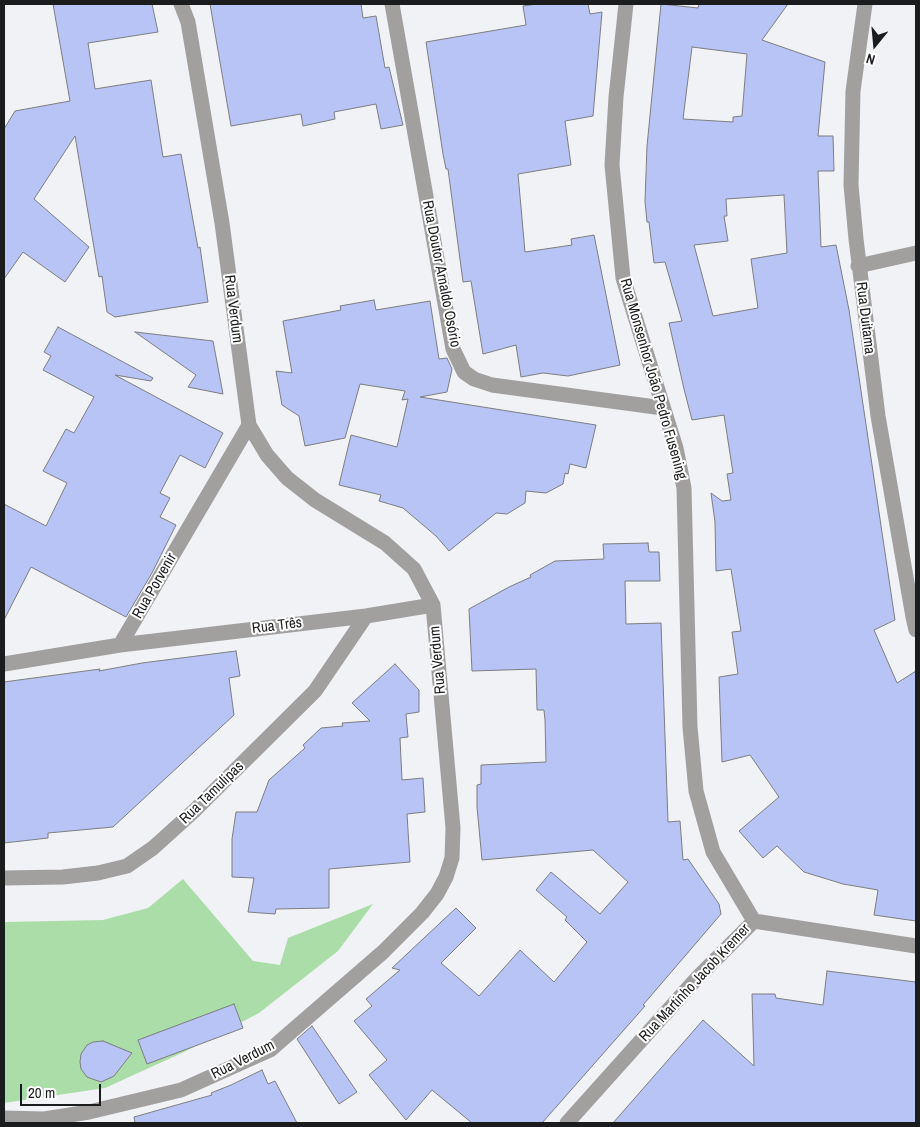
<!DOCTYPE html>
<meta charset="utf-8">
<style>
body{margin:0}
#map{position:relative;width:920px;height:1127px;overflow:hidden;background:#f1f2f6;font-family:"Archivo Narrow",sans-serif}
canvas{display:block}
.frame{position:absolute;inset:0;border:5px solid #1b1c1d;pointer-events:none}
.north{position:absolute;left:850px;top:20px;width:50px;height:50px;-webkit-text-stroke:4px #fff;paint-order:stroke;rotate:197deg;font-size:14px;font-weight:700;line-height:20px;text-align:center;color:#1b1c1d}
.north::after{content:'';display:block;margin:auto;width:18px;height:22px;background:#1b1c1d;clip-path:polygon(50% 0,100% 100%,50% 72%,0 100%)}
.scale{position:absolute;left:20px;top:1084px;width:81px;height:22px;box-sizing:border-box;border:2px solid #1b1c1d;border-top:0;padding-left:6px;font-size:15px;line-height:18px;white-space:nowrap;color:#1b1c1d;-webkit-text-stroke:4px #fff;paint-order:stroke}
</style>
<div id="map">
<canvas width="920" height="1127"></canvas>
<div class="frame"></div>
<div class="north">N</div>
<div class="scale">20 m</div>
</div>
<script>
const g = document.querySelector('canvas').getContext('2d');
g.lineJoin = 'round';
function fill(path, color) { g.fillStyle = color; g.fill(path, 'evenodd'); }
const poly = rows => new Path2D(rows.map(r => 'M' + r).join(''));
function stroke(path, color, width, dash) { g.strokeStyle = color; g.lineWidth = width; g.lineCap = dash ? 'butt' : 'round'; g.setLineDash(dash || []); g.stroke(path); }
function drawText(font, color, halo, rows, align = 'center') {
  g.font = font + ' "Archivo Narrow",sans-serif'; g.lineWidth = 4; g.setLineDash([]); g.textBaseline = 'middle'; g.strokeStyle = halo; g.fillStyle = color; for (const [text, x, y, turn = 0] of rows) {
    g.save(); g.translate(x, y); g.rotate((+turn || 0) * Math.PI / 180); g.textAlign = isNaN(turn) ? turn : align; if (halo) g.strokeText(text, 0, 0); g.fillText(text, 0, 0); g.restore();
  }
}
fill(poly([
 [183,879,253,961,280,965,288,938,373,904,338,951,259,1013,184,1052,105,1088,4,1103,4,922,103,920,148,908]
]), '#abdda9');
const building = poly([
 [53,4,152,4,158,32,88,43,95,89,151,80,163,157,181,154,198,248,200,247,208,302,115,317,107,312,102,276,99,277,75,136,34,199,89,247,65,282,23,252,4,279,4,129,15,111,70,101,53,4],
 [210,4,361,4,363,18,376,16,385,68,389,67,403,125,381,129,376,104,334,112,335,119,303,126,301,114,231,126,210,4],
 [537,4,588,4,590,14,602,12,593,116,565,121,571,165,518,174,525,252,572,245,571,239,594,235,620,365,568,376,543,373,521,377,516,345,483,354,471,281,463,282,448,169,446,169,443,154,426,42,526,25,523,6,537,4],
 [661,4,698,8,699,4,788,4,762,40,825,62,818,136,833,136,834,171,818,171,821,247,836,245,849,310,895,620,874,630,897,683,916,671,916,921,874,915,878,890,843,884,804,872,777,846,763,858,739,831,779,797,750,755,722,762,719,677,738,674,732,632,741,631,731,569,716,571,715,522,711,493,722,501,731,500,727,474,733,473,724,415,692,420,684,389,669,323,682,321,665,262,654,263,649,222,647,222,645,201,647,146,661,4],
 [692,47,747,54,742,116,733,117,733,122,683,119,692,47],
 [784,195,787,253,751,259,758,308,713,316,694,245,728,241,724,216,727,216,726,199,784,195],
 [374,300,376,310,430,301,439,359,447,358,452,369,447,392,420,397,596,425,586,468,570,464,568,474,565,473,563,484,546,493,526,491,525,503,507,514,496,513,449,551,436,536,403,508,379,501,381,495,339,485,351,435,397,447,408,399,402,400,405,391,360,384,345,438,305,446,299,416,282,405,276,371,292,373,283,321,341,310,340,306,374,300],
 [58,327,153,378,151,381,115,375,223,433,205,468,180,455,160,493,170,498,160,517,176,525,152,573,126,617,31,567,4,620,4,504,46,526,67,483,43,471,66,429,74,433,94,397,43,370,51,356,44,352,58,327],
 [135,332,213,341,223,394,188,387,196,375,135,332],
 [648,543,649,552,659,552,660,581,625,581,626,624,661,623,668,822,680,821,683,860,688,859,719,904,721,914,643,1005,645,1006,542,1123,472,1123,432,1090,406,1120,369,1075,387,1060,354,1021,372,1006,366,999,400,970,392,968,456,908,476,928,441,963,479,996,520,950,554,982,587,942,565,920,567,917,536,890,551,872,600,914,628,882,593,850,482,860,477,807,477,785,481,784,481,765,546,762,545,720,544,710,537,710,536,669,472,671,469,609,509,587,531,577,530,575,555,561,604,559,603,544,648,543],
 [236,651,240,676,229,678,234,715,113,827,48,833,48,838,4,843,4,682,100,669,99,671,142,663,236,651],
 [395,664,419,690,419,712,406,714,408,737,400,738,402,780,423,778,425,812,407,814,410,862,329,869,329,908,276,909,275,914,248,912,254,878,232,877,232,839,236,812,257,812,269,780,305,748,303,745,321,728,343,726,342,723,370,721,352,703,395,664],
 [827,971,916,982,916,1123,613,1123,703,1020,754,1066,752,994,775,994,776,998,823,1005,827,971],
 [234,1004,243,1028,147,1064,138,1040,234,1004],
 [312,1026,357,1092,339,1104,297,1039,312,1026],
 [103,1041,132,1053,114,1076,101,1082,87,1077,81,1069,80,1062,81,1054,87,1045,93,1042,103,1041],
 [262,1070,268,1084,275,1081,297,1123,135,1123,134,1117,212,1095,211,1093,231,1085,262,1070]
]);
fill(building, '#b8c4f6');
stroke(building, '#7c7d80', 1);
stroke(poly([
 [392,4,453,349,464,372,474,379,492,385,663,408],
 [626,4,616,97,612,165,623,278,676,448,684,488,690,727,696,791,713,852,754,921],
 [865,4,853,91,851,185,856,239,878,416,913,617,916,630],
 [858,266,916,253],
 [120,645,249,425],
 [4,664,120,645,366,616,433,605],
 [4,878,63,877,98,873,127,866,153,848,194,811,315,691,366,616],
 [754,921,916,946],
 [4,1118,44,1119,89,1112,181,1090,270,1050,383,952,422,913,437,894,446,877,452,858,453,828,433,605,414,569,385,543,315,500,287,478,267,455,249,425,222,223,188,22,181,4],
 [567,1123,698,977,754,921]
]), '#a2a09f', 15);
drawText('15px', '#1b1c1d', '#fff', [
 ["Rua Doutor Arnaldo Osório",441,274,79],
 ["Rua Verdum",233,309,83],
 ["Rua Duitama",865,318,83],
 ["Rua Monsenhor João Pedro Fusening",653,379,74],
 ["Rua Porvenir",155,586,-60],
 ["Rua Três",277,626,-7],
 ["Rua Verdum",438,660,-95],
 ["Rua Tamulipas",212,793,-44],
 ["Rua Martinho Jacob Kremer",695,983,-47],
 ["Rua Verdum",243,1060,-27]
]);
</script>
